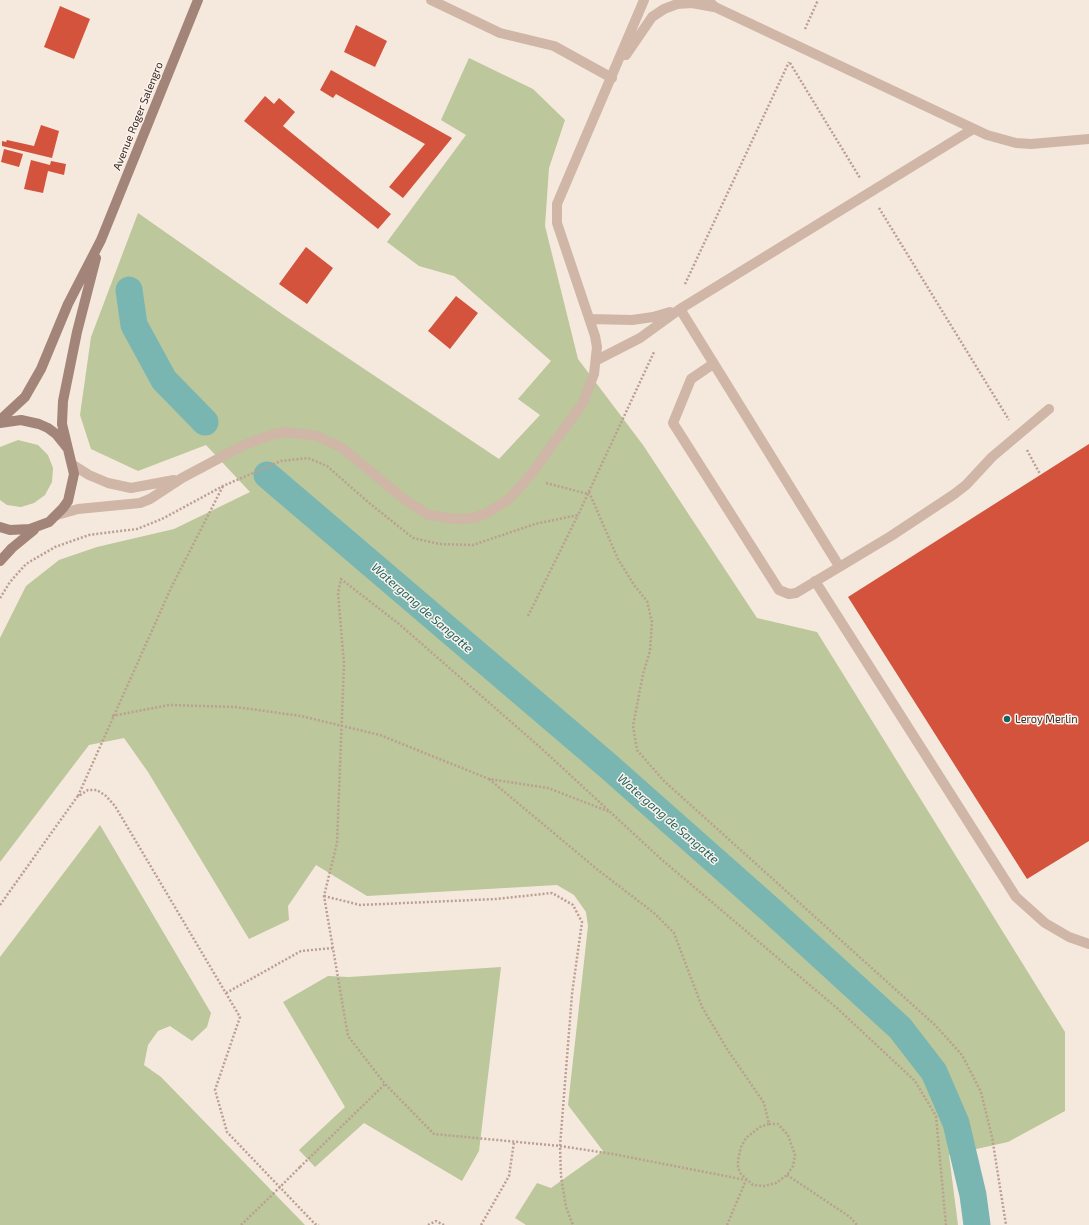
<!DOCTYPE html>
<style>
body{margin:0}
canvas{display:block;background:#f5e8dd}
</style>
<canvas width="1089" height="1225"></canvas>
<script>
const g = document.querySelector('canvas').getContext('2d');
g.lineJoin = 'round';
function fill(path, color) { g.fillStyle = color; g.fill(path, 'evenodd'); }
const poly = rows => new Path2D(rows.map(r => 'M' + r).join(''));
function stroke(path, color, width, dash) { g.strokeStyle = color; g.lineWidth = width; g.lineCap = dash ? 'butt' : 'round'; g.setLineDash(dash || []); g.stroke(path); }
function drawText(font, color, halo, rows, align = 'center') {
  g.font = font + ' "Exo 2",sans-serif'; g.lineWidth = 3; g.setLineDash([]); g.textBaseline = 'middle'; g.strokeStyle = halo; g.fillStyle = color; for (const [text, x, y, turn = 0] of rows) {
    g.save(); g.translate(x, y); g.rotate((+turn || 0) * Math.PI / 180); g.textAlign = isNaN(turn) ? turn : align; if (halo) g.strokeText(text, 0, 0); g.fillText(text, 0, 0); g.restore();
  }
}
fill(poly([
 [469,58,533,89,565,120,549,168,545,226,578,359,643,445,757,618,817,632,1065,1032,1065,1111,1008,1142,949,1155,958,1225,526,1225,515,1218,537,1183,551,1188,603,1151,568,1105,588,926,586,912,574,895,557,885,367,896,316,865,288,906,289,920,249,939,148,772,124,738,89,745,0,862,0,638,26,586,59,560,97,547,174,529,250,492,206,445,138,471,91,449,80,415,91,337,138,213,285,316,499,459,540,415,518,399,551,361,454,276,419,266,387,242,466,135,441,120],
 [18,440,38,445,48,455,53,468,52,482,45,495,34,503,21,507,7,505,0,500,0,447],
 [100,825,211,1013,207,1027,192,1041,170,1026,158,1031,148,1045,144,1065,161,1077,305,1225,0,1225,0,957],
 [501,967,479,1151,462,1181,364,1123,315,1167,299,1150,345,1107,283,1002,328,976,349,977]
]), '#bcc79b');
stroke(poly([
 [129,290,134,325,164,380,205,422],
 [267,475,607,765,773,912,900,1028,934,1072,956,1123,973,1195,977,1225]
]), '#79b6b2', 27);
fill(poly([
 [60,6,90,19,74,59,44,47],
 [356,25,387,41,375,67,344,52],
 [331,70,452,138,403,198,389,187,425,144,336,94,333,98,320,90],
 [265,96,274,104,279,98,295,112,283,126,391,214,378,229,244,121],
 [41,125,59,131,52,158,2,146,2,141,6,142,7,140,34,146],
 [4,149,23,154,19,167,1,162],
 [31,160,50,165,51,161,66,164,64,175,48,171,43,193,24,189],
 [306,247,333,268,307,304,279,284],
 [456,296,478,313,450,349,428,331],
 [1089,444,1089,841,1027,879,848,597]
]), '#d3533d');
stroke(poly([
 [805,29,818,0],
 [790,63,860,178],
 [879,208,1009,420],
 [685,284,789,62],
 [1027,450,1040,474],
 [546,483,588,494],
 [589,492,618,559,634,585,647,601,652,622,650,651,643,674,633,726,637,750,664,781,935,1025,962,1055,981,1092,992,1137,1006,1225],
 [0,598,10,582,26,564,55,547,89,535,137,529,162,519,223,486,281,461,308,458,327,466,368,502,413,538,439,544,473,545,535,524,578,515,654,352],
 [528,616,578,515],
 [112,716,169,705,236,707,301,716,380,735,489,779,548,788,610,812],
 [489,779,598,870,654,913,674,933,702,1007,727,1049,764,1103,769,1124,760,1127,746,1138,741,1147,738,1160,738,1168,741,1174,753,1185,764,1186,776,1183,787,1175,793,1166,795,1155,788,1135,778,1124,769,1124],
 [78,796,171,588,223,486],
 [324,896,360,905,496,899,552,893,573,905,582,922,572,994,560,1146,561,1176,566,1207,573,1225],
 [0,905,77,797,88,790,97,790,106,796,115,806,240,1017,215,1090,227,1132,315,1224,319,1225],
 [226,993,301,951,333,948],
 [300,1167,385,1084],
 [787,1175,850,1217,857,1225],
 [241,1225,273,1194],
 [428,1225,436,1221,444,1225],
 [481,1225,509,1176,514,1142],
 [727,1225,746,1180,613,1154,560,1146,434,1134,385,1084,348,1036,324,896,337,843,344,664,338,593,341,579,399,624,541,748,661,859,838,1009,915,1081,936,1116,946,1225]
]), '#bb9f91', 2.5, [2, 2]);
stroke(poly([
 [431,0,500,33,554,46,612,78],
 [707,0,715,7,987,135,1016,143,1031,144,1089,139],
 [626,55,652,17,664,9,677,4,692,3,714,7],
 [680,309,839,566],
 [590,319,632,320,653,317,670,312],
 [597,360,640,338,680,309,973,129],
 [713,364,691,379,673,423,779,590,789,594,796,593,891,536,953,495,966,485,992,457,1049,409],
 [73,465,89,475,108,483,131,488,174,480],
 [57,515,78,509,140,503,150,499,182,478,244,445,271,435,286,432,317,436,341,447,405,500,429,515,456,519,473,518,487,513,509,499,528,478,583,403,594,374,597,347,595,336,557,223,557,204,644,0],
 [815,581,1016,897,1045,923,1069,937,1089,944]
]), '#cfb6a7', 10);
stroke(poly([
 [0,420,25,397,41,369,68,304,101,240,198,0],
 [0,423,21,420,39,424,48,428,56,434,68,449,74,474,68,501,63,508,49,522,30,529,10,530,0,527],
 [68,449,62,424,63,401,77,332,96,258],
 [0,561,12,548,34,530]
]), '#a38478', 10);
stroke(poly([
 [273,1194,300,1167]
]), '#bb9f91', 2.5, [2, 2]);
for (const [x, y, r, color] of [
 [1007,719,4,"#196260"]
]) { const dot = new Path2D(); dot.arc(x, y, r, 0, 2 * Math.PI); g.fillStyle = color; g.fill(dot); stroke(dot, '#fcf2eb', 1.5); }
drawText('11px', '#3b2d29', '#fcf2eb', [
 ["Avenue Roger Salengro",138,116,-68]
]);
drawText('11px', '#3b2d29', '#fcf2eb', [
 ["Leroy Merlin",1015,719]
], 'left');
drawText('italic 12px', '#196260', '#fcf2eb', [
 ["Watergang de Sangatte",422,608,41],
 ["Watergang de Sangatte",668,819,41]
]);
</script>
